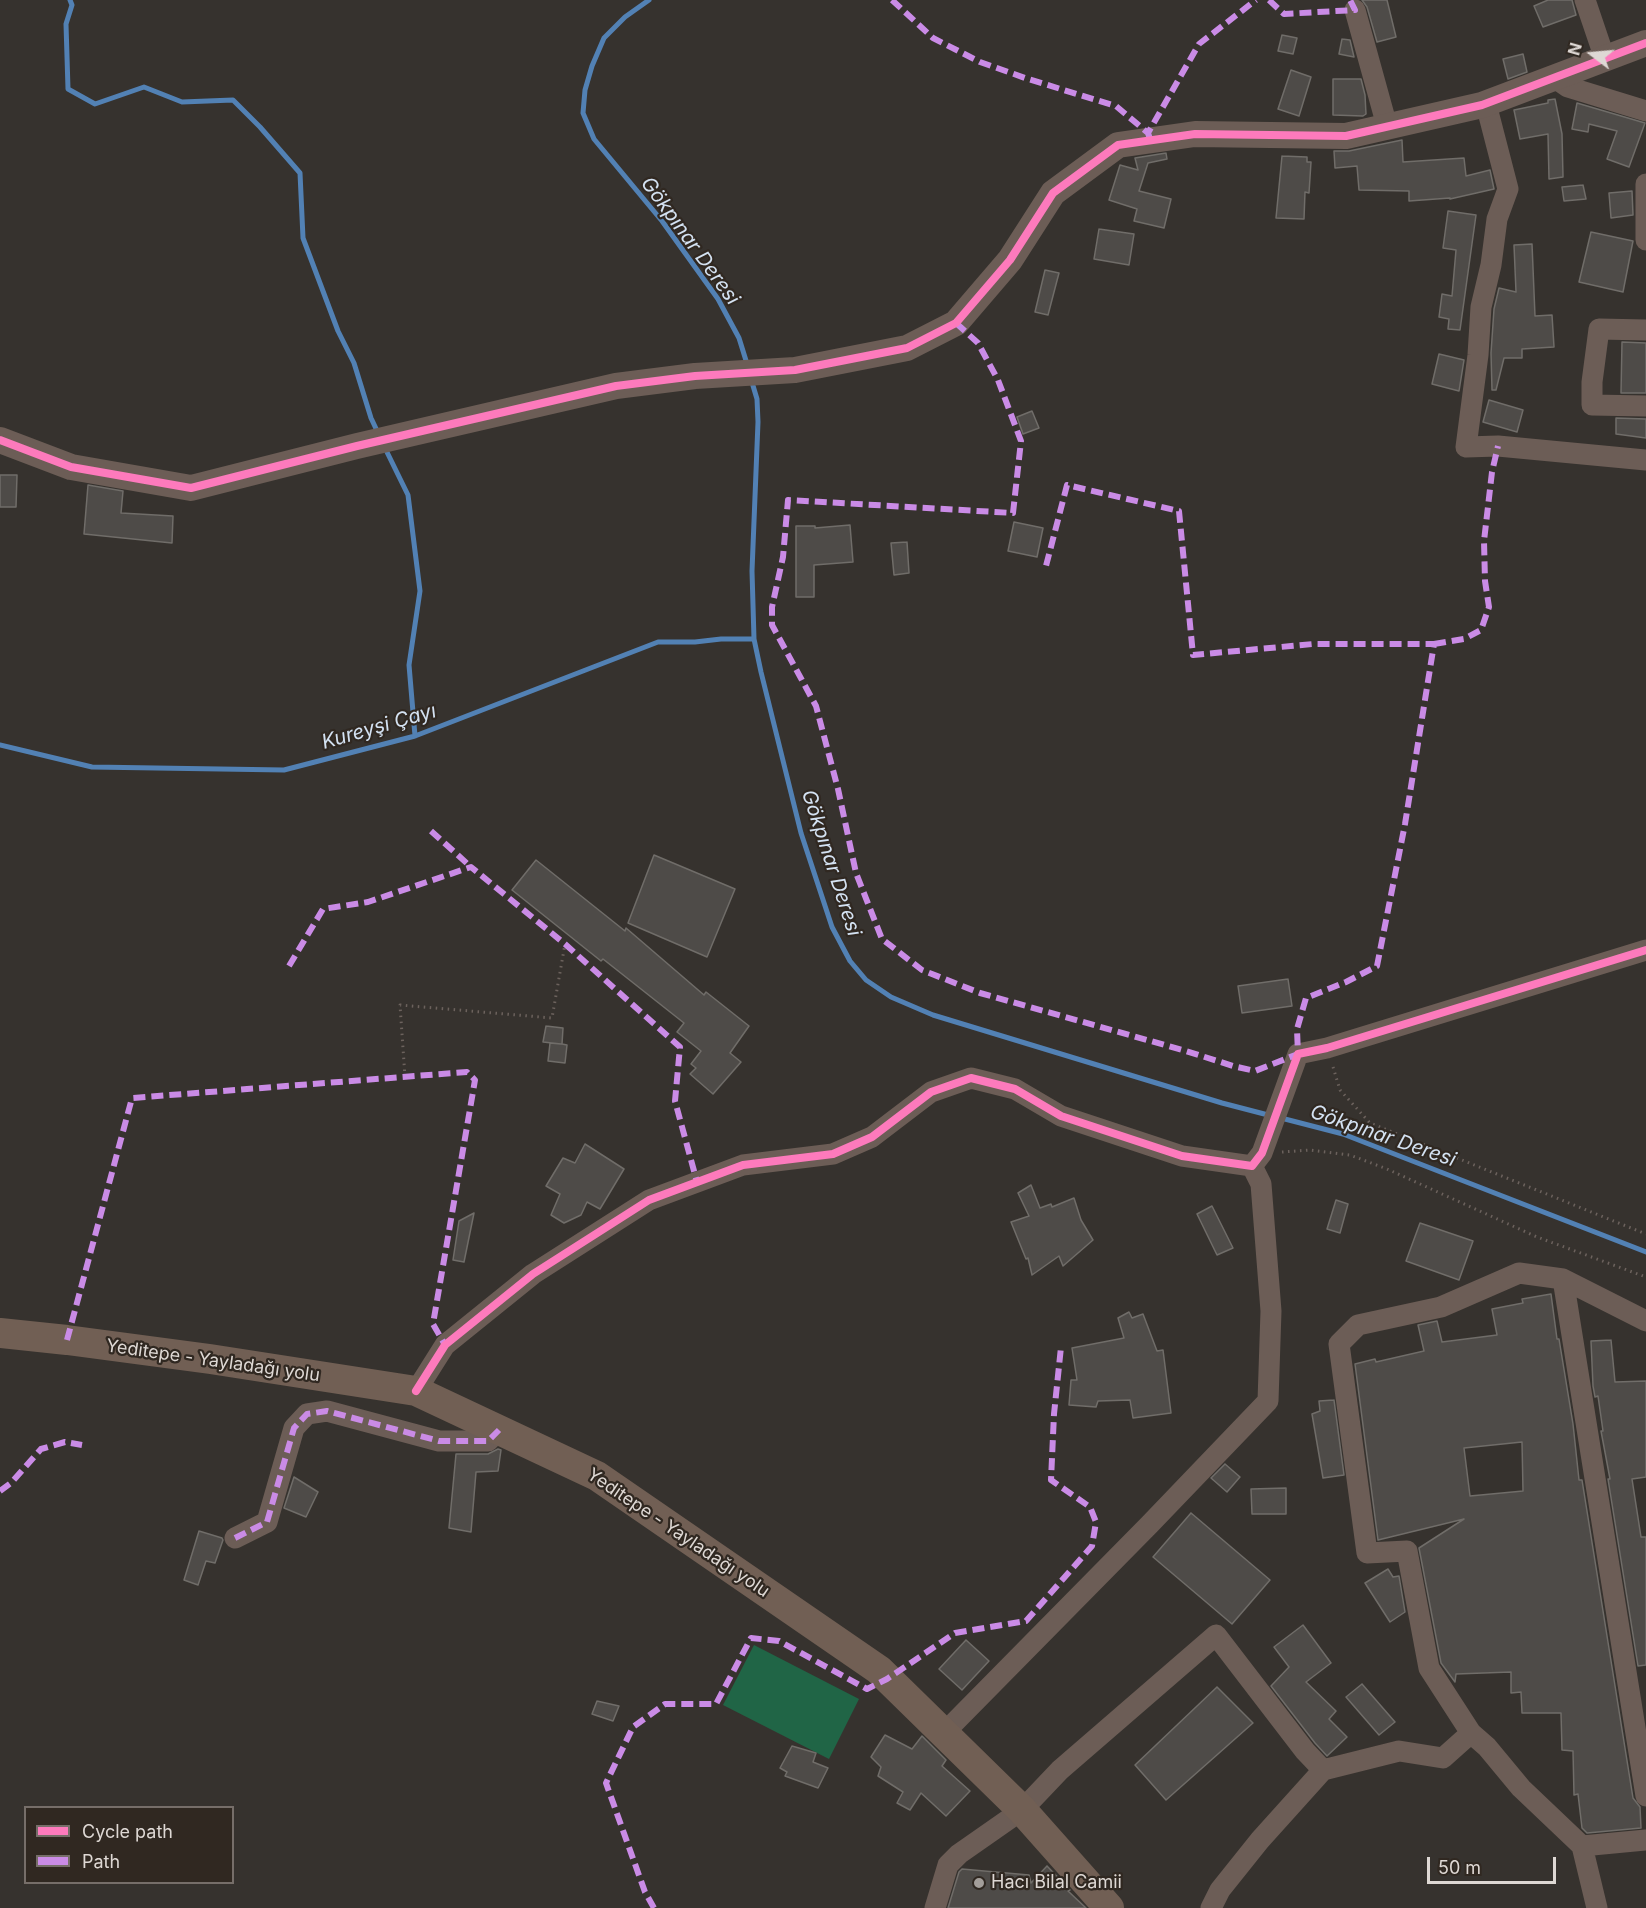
<!DOCTYPE html>
<meta charset="utf-8">
<style>
body{margin:0}
#map{position:relative;width:1646px;height:1908px;overflow:hidden;background:#36322e;font-family:Inter,sans-serif}
canvas{display:block}
.legend{position:absolute;left:24px;top:1806px;width:210px;height:78px;box-sizing:border-box;background:#302821;border:2px solid #766e69;margin:0;padding:8px 10px;list-style:none;font-size:18px;color:#ded8d4}
.legend li{display:flex;align-items:center;gap:12px;height:30px}
.legend b{width:30px;border:2px solid #766e69}
.north{position:absolute;left:1562px;top:24px;width:60px;height:60px;-webkit-text-stroke:4px #302821;paint-order:stroke;rotate:286deg;font-size:16px;font-weight:700;line-height:24px;text-align:center;color:#ded8d4}
.north::after{content:'';display:block;margin:auto;width:21px;height:27px;background:#ded8d4;clip-path:polygon(50% 0,100% 100%,50% 72%,0 100%)}
.scale{position:absolute;left:1427px;top:1857px;width:129px;height:27px;box-sizing:border-box;border:3px solid #ded8d4;border-top:0;padding-left:8px;font-size:18px;line-height:21px;white-space:nowrap;color:#ded8d4;-webkit-text-stroke:4px #302821;paint-order:stroke}
</style>
<div id="map">
<canvas width="1646" height="1908"></canvas>
<ul class="legend">
<li><b style="height:8px;background:#fd7abc"></b>Cycle path</li>
<li><b style="height:8px;background:#ca8be6"></b>Path</li>
</ul>
<div class="north">N</div>
<div class="scale">50 m</div>
</div>
<script>
const g = document.querySelector('canvas').getContext('2d');
g.lineJoin = 'round';
function fill(path, color) { g.fillStyle = color; g.fill(path, 'evenodd'); }
const poly = rows => new Path2D(rows.map(r => 'M' + r).join(''));
function stroke(path, color, width, dash) { g.strokeStyle = color; g.lineWidth = width; g.lineCap = dash ? 'butt' : 'round'; g.setLineDash(dash || []); g.stroke(path); }
function drawText(font, color, halo, rows, align = 'center') {
  g.font = font + ' Inter,sans-serif'; g.lineWidth = 4.5; g.setLineDash([]); g.textBaseline = 'middle'; g.strokeStyle = halo; g.fillStyle = color; for (const [text, x, y, turn = 0] of rows) {
    g.save(); g.translate(x, y); g.rotate((+turn || 0) * Math.PI / 180); g.textAlign = isNaN(turn) ? turn : align; if (halo) g.strokeText(text, 0, 0); g.fillText(text, 0, 0); g.restore();
  }
}
fill(poly([
 [754,1645,859,1699,829,1759,723,1705]
]), '#206546');
stroke(poly([
 [70,0,72,5,66,24,68,89,95,104,144,87,182,102,233,100,260,127,300,173,303,238,338,331,354,363,371,418,379,435],
 [649,0,625,17,604,38,592,66,585,90,583,113,594,139,662,221,718,299,739,338,748,367],
 [751,379,757,399,758,422,752,571,754,639,761,672,801,833,832,927,850,961,866,980,891,997,933,1015,1222,1103,1272,1116],
 [384,446,408,495,420,591,409,665,415,736],
 [0,745,92,767,284,770,415,736,658,642,695,642,721,639,754,639],
 [1281,1118,1343,1134,1646,1252]
]), '#5281b4', 5);
const building = poly([
 [1362,0,1387,0,1396,37,1377,42,1367,7,1362,0],
 [1548,0,1572,0,1576,15,1543,27,1534,6,1548,0],
 [1282,35,1297,38,1293,54,1278,51,1282,35],
 [1342,39,1350,40,1354,57,1339,54,1342,39],
 [1523,54,1527,72,1508,79,1503,59,1523,54],
 [1291,70,1311,77,1299,116,1278,109,1291,70],
 [1333,79,1361,79,1365,95,1366,114,1363,116,1333,115,1333,79],
 [1555,99,1562,134,1563,177,1549,179,1548,134,1520,139,1514,110,1548,103,1548,100,1555,99],
 [1577,103,1645,123,1629,167,1607,159,1617,131,1589,124,1588,132,1572,129,1577,103],
 [1402,140,1403,162,1464,158,1466,176,1490,170,1494,189,1450,199,1450,198,1409,201,1409,191,1359,190,1357,166,1335,168,1334,151,1349,151,1402,140],
 [1166,153,1167,159,1148,163,1139,191,1171,199,1164,228,1134,221,1137,209,1109,200,1120,165,1138,170,1135,158,1166,153],
 [1282,156,1307,157,1307,162,1311,162,1309,193,1305,192,1304,219,1276,218,1282,156],
 [1583,185,1586,199,1564,201,1562,187,1583,185],
 [1632,191,1633,215,1611,218,1609,193,1632,191],
 [1448,211,1476,215,1460,330,1448,329,1449,319,1439,317,1442,294,1452,296,1456,250,1443,248,1448,211],
 [1099,229,1134,234,1129,265,1094,259,1099,229],
 [1591,232,1633,241,1623,292,1579,282,1591,232],
 [1532,244,1535,316,1552,315,1554,347,1522,349,1522,358,1504,358,1496,390,1492,390,1491,353,1494,309,1499,288,1516,292,1514,245,1532,244],
 [1045,270,1059,273,1048,315,1035,312,1045,270],
 [1622,342,1646,343,1646,393,1621,393,1622,342],
 [1439,354,1464,360,1459,391,1432,384,1439,354],
 [1489,400,1523,410,1517,432,1483,422,1489,400],
 [1032,411,1039,428,1023,434,1017,417,1032,411],
 [1616,418,1646,419,1646,438,1616,434,1616,418],
 [0,475,17,475,16,507,0,507,0,475],
 [88,485,123,491,121,513,173,516,172,543,84,534,88,485],
 [1014,522,1043,528,1037,557,1008,551,1014,522],
 [850,525,853,562,814,565,814,597,796,597,796,526,815,526,815,528,850,525],
 [907,542,909,573,894,575,891,543,907,542],
 [654,855,735,889,707,957,628,923,654,855],
 [536,860,625,931,626,928,704,995,706,992,749,1026,730,1053,741,1062,713,1094,690,1074,696,1068,691,1064,701,1051,677,1032,684,1023,603,959,601,961,512,890,536,860],
 [1288,979,1292,1006,1242,1013,1238,986,1288,979],
 [546,1026,563,1028,562,1044,567,1045,565,1063,548,1061,550,1043,561,1044,543,1042,546,1026],
 [585,1144,624,1169,600,1209,587,1202,581,1215,564,1223,551,1215,560,1194,546,1186,563,1158,575,1163,585,1144],
 [1031,1185,1040,1208,1051,1204,1052,1207,1074,1198,1081,1220,1093,1240,1063,1266,1059,1256,1032,1275,1028,1258,1026,1259,1011,1222,1029,1216,1018,1193,1031,1185],
 [1336,1200,1348,1204,1340,1233,1327,1229,1336,1200],
 [1212,1206,1233,1248,1217,1255,1197,1214,1212,1206],
 [474,1213,464,1262,453,1260,459,1221,474,1213],
 [1420,1223,1473,1241,1459,1280,1406,1261,1420,1223],
 [1551,1294,1557,1339,1559,1339,1573,1424,1579,1480,1582,1480,1633,1798,1640,1807,1641,1828,1587,1833,1582,1828,1578,1794,1574,1795,1573,1751,1562,1750,1561,1713,1522,1713,1521,1692,1511,1693,1511,1672,1456,1674,1455,1682,1441,1663,1419,1548,1464,1519,1378,1540,1355,1364,1375,1359,1376,1362,1424,1351,1418,1325,1437,1321,1442,1342,1497,1335,1492,1309,1523,1303,1522,1299,1551,1294],
 [1522,1442,1523,1491,1470,1496,1464,1448,1522,1442],
 [1129,1312,1132,1318,1143,1314,1157,1351,1163,1350,1171,1413,1133,1418,1130,1400,1098,1401,1096,1407,1069,1405,1071,1380,1077,1380,1072,1348,1124,1338,1118,1318,1129,1312],
 [1611,1340,1615,1382,1646,1381,1646,1477,1632,1479,1641,1537,1646,1537,1646,1665,1638,1666,1608,1479,1610,1479,1601,1431,1603,1431,1598,1396,1595,1397,1593,1386,1591,1341,1611,1340],
 [1334,1400,1344,1475,1323,1478,1312,1414,1320,1411,1319,1401,1334,1400],
 [498,1449,501,1450,498,1471,476,1472,471,1532,449,1528,456,1454,488,1454,498,1449],
 [1225,1464,1240,1477,1227,1492,1211,1478,1225,1464],
 [294,1477,318,1492,306,1517,284,1508,294,1477],
 [1286,1488,1286,1514,1252,1514,1251,1489,1286,1488],
 [1191,1513,1270,1580,1232,1624,1153,1557,1191,1513],
 [199,1531,222,1538,223,1540,215,1563,206,1561,198,1585,184,1580,199,1531],
 [1388,1569,1393,1577,1399,1576,1405,1612,1390,1622,1365,1583,1388,1569],
 [1303,1625,1331,1663,1306,1682,1336,1711,1329,1719,1347,1737,1327,1756,1315,1743,1271,1686,1289,1667,1274,1647,1303,1625],
 [966,1640,989,1661,962,1690,939,1669,966,1640],
 [1362,1684,1395,1722,1379,1735,1346,1697,1362,1684],
 [1217,1687,1253,1723,1166,1800,1135,1765,1217,1687],
 [597,1701,619,1706,613,1721,592,1714,597,1701],
 [885,1735,912,1749,922,1736,946,1760,942,1766,970,1791,946,1816,921,1793,910,1810,897,1803,903,1792,878,1776,881,1767,871,1757,885,1735],
 [792,1746,816,1753,813,1762,828,1768,818,1788,785,1776,787,1772,780,1768,792,1746],
 [1047,1866,1070,1890,1068,1891,1086,1908,948,1908,959,1872,962,1869,1029,1875,1031,1883,1047,1866]
]);
fill(building, '#4e4b48');
stroke(building, '#706d69', 1.5);
stroke(poly([
 [1333,1067,1340,1090,1370,1123,1646,1234],
 [405,1077,400,1005,552,1018,565,944],
 [1282,1152,1310,1150,1350,1155,1387,1169,1537,1237,1646,1277]
]), '#6c625d', 3, [1.5, 4.5]);
stroke(poly([
 [1585,0,1605,59],
 [1355,10,1387,126],
 [1555,78,1568,87,1646,111],
 [1486,104,1508,189,1497,219,1491,265,1481,307,1478,355,1466,447,1498,446,1646,460],
 [1646,184,1646,240],
 [1646,330,1599,329,1592,382,1592,405,1646,406],
 [1563,1279,1646,1796],
 [1646,1321,1563,1279,1519,1273,1441,1307,1358,1325,1339,1344,1367,1553,1407,1551,1429,1668,1471,1733,1487,1747,1521,1788,1582,1846,1646,1840],
 [416,1391,445,1345,533,1274,649,1200,743,1165,833,1154,872,1137,931,1092,971,1078,1015,1089,1061,1116,1182,1156,1252,1166,1262,1153,1298,1054,1327,1048,1646,950],
 [235,1538,267,1522,294,1428,307,1414,327,1411,439,1441,488,1441,499,1430],
 [943,1734,1150,1524,1268,1401,1271,1311,1261,1184,1252,1166],
 [1582,1846,1597,1908],
 [935,1908,948,1865,959,1854,1022,1810,1060,1770,1216,1635,1305,1751,1323,1770,1399,1751,1443,1758,1471,1733],
 [1211,1908,1220,1890,1260,1840,1323,1770]
]), '#6c5d56', 21);
stroke(poly([
 [0,440,71,467,191,488,357,446,616,386,695,376,795,370,907,348,956,323,1010,260,1053,193,1118,145,1195,134,1346,136,1482,105,1646,43]
]), '#6c5d56', 26);
stroke(poly([
 [0,1333,67,1340,210,1359,416,1391,597,1476,879,1670,1022,1810,1109,1908]
]), '#715f54', 30);
stroke(poly([
 [892,0,933,38,980,62,1028,79,1116,106,1148,133],
 [1269,0,1284,14,1355,10,1350,0],
 [1150,139,1148,133,1199,44,1256,0],
 [956,323,978,343,998,380,1021,441,1013,513,788,500,783,557,772,607,772,625,816,706,838,789,856,873,882,939,922,970,980,993,1186,1051,1233,1066,1255,1071,1298,1054,1297,1029,1306,998,1346,982,1377,966,1405,824,1434,644,1313,644,1193,655,1179,511,1067,485,1046,566],
 [1434,644,1464,639,1481,630,1489,607,1485,581,1484,541,1492,472,1498,446],
 [431,831,471,867],
 [289,966,323,909,368,902,471,867,565,944,680,1047,675,1101,697,1182],
 [67,1340,132,1098,467,1072,475,1080,433,1324,445,1345],
 [0,1491,11,1483,41,1449,65,1442,82,1445],
 [235,1538,267,1522,294,1428,307,1414,327,1411,439,1441,488,1441,499,1430],
 [654,1908,645,1892,606,1783,633,1727,665,1704,716,1704,751,1638,779,1641,867,1689,887,1679,955,1633,1026,1621,1092,1546,1096,1522,1090,1507,1051,1480,1054,1414,1061,1347]
]), '#ca8be6', 6, [12, 6]);
stroke(poly([
 [0,440,71,467,191,488,357,446,616,386,695,376,795,370,907,348,956,323,1010,260,1053,193,1118,145,1195,134,1346,136,1482,105,1646,43],
 [416,1391,445,1345,533,1274,649,1200,743,1165,833,1154,872,1137,931,1092,971,1078,1015,1089,1061,1116,1182,1156,1252,1166,1262,1153,1298,1054,1327,1048,1646,950]
]), '#fd7abc', 8);
for (const [x, y, r, color] of [
 [979,1883,6,"#a39e9a"]
]) { const dot = new Path2D(); dot.arc(x, y, r, 0, 2 * Math.PI); g.fillStyle = color; g.fill(dot); stroke(dot, '#302821', 2); }
drawText('18px', '#ded8d4', '#302821', [
 ["Yeditepe - Yayladağı yolu",213,1361,8],
 ["Yeditepe - Yayladağı yolu",678,1533,34]
]);
drawText('18px', '#ded8d4', '#302821', [
 ["Hacı Bilal Camii",991,1883]
], 'left');
drawText('italic 20px', '#d4e2f2', '#302821', [
 ["Gökpınar Deresi",690,241,54],
 ["Kureyşi Çayı",379,727,-16],
 ["Gökpınar Deresi",831,863,72],
 ["Gökpınar Deresi",1383,1136,19]
]);
</script>
